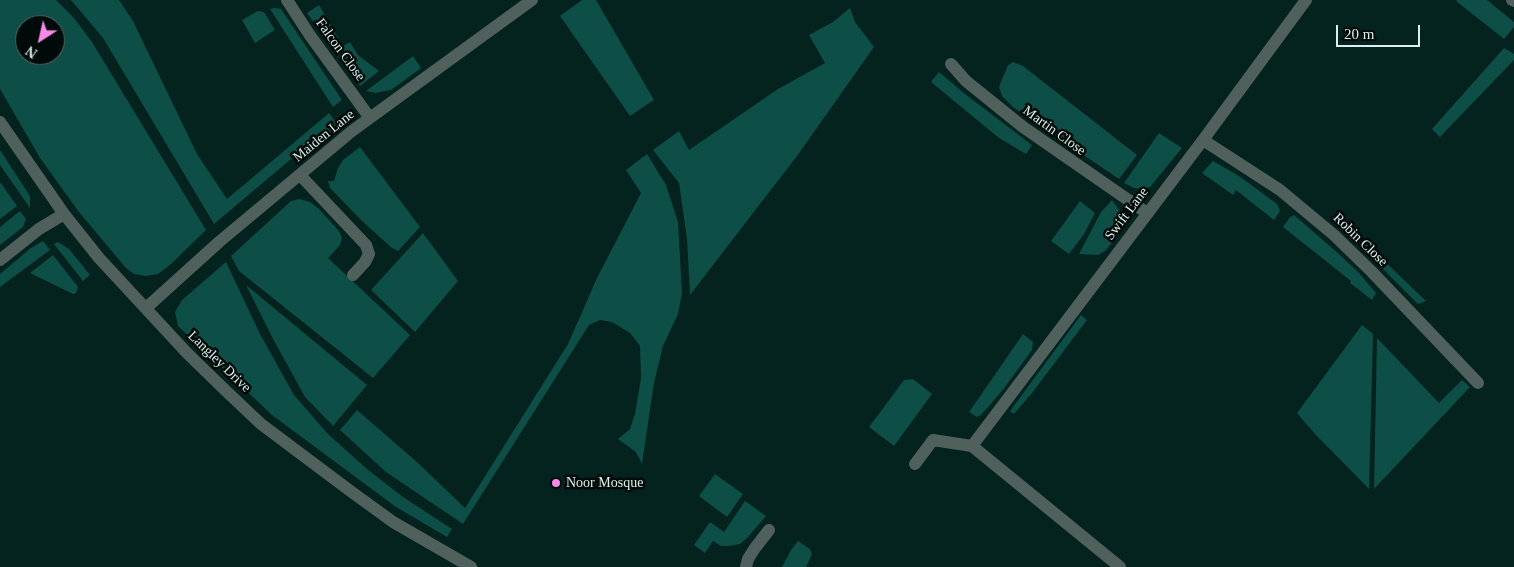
<!DOCTYPE html>
<style>
body{margin:0}
#map{position:relative;width:1514px;height:567px;overflow:hidden;background:#04221e;font-family:Georgia,serif}
canvas{display:block}
.north{position:absolute;left:15px;top:15px;width:50px;height:50px;box-sizing:border-box;background:#000a08;border:1px solid #586663;border-radius:50%;rotate:215deg;font-size:14px;font-weight:700;line-height:20px;text-align:center;color:#dbf0ec}
.north::after{content:'';display:block;margin:auto;width:18px;height:22px;background:#f888ea;clip-path:polygon(50% 0,100% 100%,50% 72%,0 100%)}
.scale{position:absolute;left:1336px;top:25px;width:84px;height:22px;box-sizing:border-box;border:2px solid #dbf0ec;border-top:0;padding-left:6px;font-size:15px;line-height:18px;white-space:nowrap;color:#dbf0ec;-webkit-text-stroke:4px #000a08;paint-order:stroke}
</style>
<div id="map">
<canvas width="1514" height="567"></canvas>
<div class="north">N</div>
<div class="scale">20 m</div>
</div>
<script>
const g = document.querySelector('canvas').getContext('2d');
g.lineJoin = 'round';
function fill(path, color) { g.fillStyle = color; g.fill(path, 'evenodd'); }
const poly = rows => new Path2D(rows.map(r => 'M' + r).join(''));
function stroke(path, color, width, dash) { g.strokeStyle = color; g.lineWidth = width; g.lineCap = dash ? 'butt' : 'round'; g.setLineDash(dash || []); g.stroke(path); }
function drawText(font, color, halo, rows, align = 'center') {
  g.font = font + ' Georgia,serif'; g.lineWidth = 5; g.setLineDash([]); g.textBaseline = 'middle'; g.strokeStyle = halo; g.fillStyle = color; for (const [text, x, y, turn = 0] of rows) {
    g.save(); g.translate(x, y); g.rotate((+turn || 0) * Math.PI / 180); g.textAlign = isNaN(turn) ? turn : align; if (halo) g.strokeText(text, 0, 0); g.fillText(text, 0, 0); g.restore();
  }
}
fill(poly([
 [0,0,56,0,74,18,92,42,206,230,170,265,158,274,146,276,134,274,126,268,79,212,40,158,0,89],
 [25,25,55,25,55,55,25,55],
 [71,0,119,0,133,21,197,154,227,199,329,113,338,125,336,131,320,145,310,143,214,224,103,38],
 [582,0,596,0,654,100,630,116,560,16],
 [1457,0,1487,0,1514,22,1514,27,1504,39,1456,1],
 [319,5,343,46,350,42,358,55,379,71,360,86,307,13],
 [275,8,281,9,342,100,333,107,270,9],
 [850,8,855,22,874,47,797,156,690,295,687,239,679,183,653,150,679,131,689,150,778,89,825,63,809,35,833,22],
 [258,11,264,12,275,30,255,43,242,20],
 [1504,48,1514,54,1514,60,1440,137,1432,129],
 [413,56,421,68,391,90,375,93,366,91],
 [1013,62,1023,66,1137,155,1119,179,1013,107,1002,96,999,87,1008,65],
 [939,72,965,94,1032,145,1026,154,999,138,931,82],
 [1159,133,1182,148,1150,187,1143,189,1134,188,1124,183],
 [360,147,420,227,398,251,392,248,362,221,330,188,328,181,334,181,338,168,343,160],
 [0,150,30,196,30,208,0,165],
 [647,154,666,185,678,222,682,293,678,314,663,346,654,383,642,464,636,452,618,439,630,429,635,414,641,378,640,346,630,333,612,322,600,320,589,325,463,524,386,472,340,430,357,410,418,463,465,508,568,344,597,278,641,193,626,170],
 [1213,161,1239,176,1277,204,1280,211,1274,220,1236,190,1233,195,1202,173],
 [0,182,17,206,0,219],
 [299,199,310,202,318,208,339,231,342,238,340,245,328,258,410,335,373,378,239,271,231,256,291,201],
 [1112,200,1120,211,1123,218,1121,228,1116,238,1105,251,1098,255,1079,254,1101,212],
 [1080,201,1095,213,1084,234,1069,254,1051,241],
 [20,211,26,219,23,227,0,245,0,227],
 [1294,215,1340,255,1359,273,1376,293,1372,300,1350,283,1351,281,1283,227,1290,217],
 [423,233,458,281,415,332,371,290],
 [1355,233,1426,301,1418,304,1360,246],
 [43,241,50,250,0,287,0,274,31,248],
 [58,242,69,249,90,275,83,281,54,244],
 [53,255,78,287,76,293,73,294,30,273],
 [226,262,260,334,294,395,328,434,367,469,403,497,452,529,447,537,396,507,272,415,178,326,175,312,182,300],
 [246,285,367,385,333,426,305,397,272,337],
 [1081,315,1087,320,1032,393,1014,414,1010,411],
 [1362,325,1373,334,1369,489,1314,433,1297,413],
 [1023,334,1033,342,1032,350,1002,391,981,415,977,417,969,412],
 [1377,338,1439,403,1462,380,1470,387,1374,489],
 [913,379,932,394,894,446,869,427,904,380],
 [715,474,743,494,727,517,699,496],
 [745,501,766,516,748,537,740,544,729,546,721,546,713,541,705,553,694,545,710,522,724,532],
 [798,541,810,549,812,554,806,567,782,567,791,550]
]), '#0d4e46');
stroke(poly([
 [287,0,309,34,370,118],
 [1512,0,1514,1],
 [951,64,966,81,1023,127,1147,213],
 [0,122,64,214,99,258,187,353,225,390,261,424,349,490,393,522,471,567],
 [1203,140,1280,190,1334,235,1372,272,1478,383],
 [300,175,366,245,369,254,365,262,353,275],
 [0,260,39,229,64,214],
 [146,308,219,242,352,131,532,0],
 [915,464,933,440,972,446],
 [746,567,748,559,755,548,769,530],
 [1120,567,972,446,1203,140,1306,0]
]), '#50605d', 12);
for (const [x, y, r, color] of [
 [556,483,5,"#f888ea"]
]) { const dot = new Path2D(); dot.arc(x, y, r, 0, 2 * Math.PI); g.fillStyle = color; g.fill(dot); stroke(dot, '#000a08', 2); }
drawText('14px', '#dbf0ec', '#000a08', [
 ["Falcon Close",340,50,54],
 ["Martin Close",1054,131,36],
 ["Maiden Lane",324,136,-39],
 ["Swift Lane",1127,214,-53],
 ["Robin Close",1360,240,44],
 ["Langley Drive",219,362,44]
]);
drawText('14px', '#dbf0ec', '#000a08', [
 ["Noor Mosque",566,483]
], 'left');
</script>
